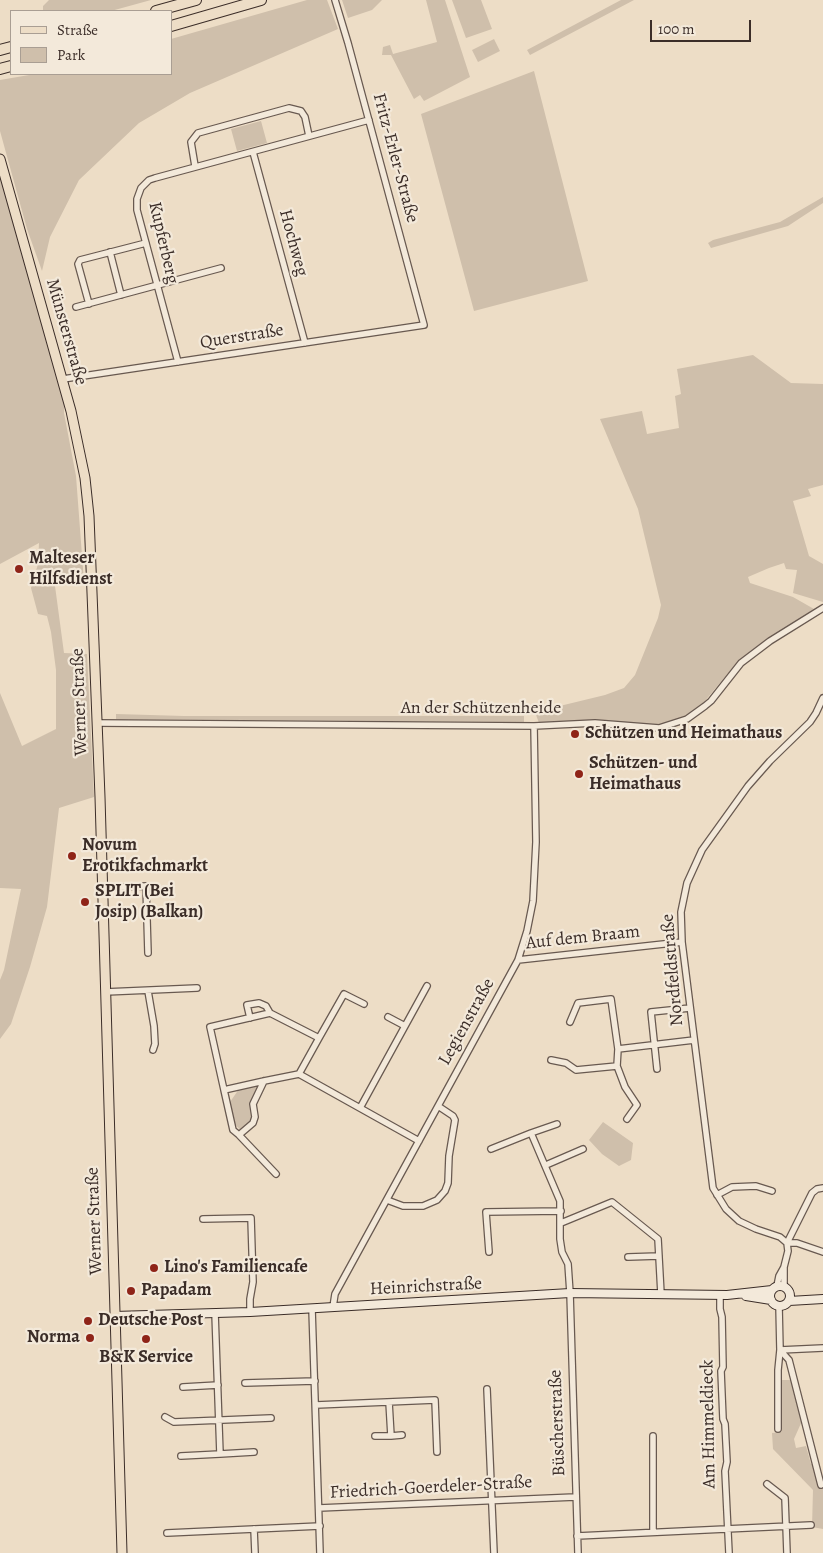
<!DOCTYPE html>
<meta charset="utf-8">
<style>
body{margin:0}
#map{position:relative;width:823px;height:1553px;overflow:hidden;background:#edddc6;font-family:Alegreya,serif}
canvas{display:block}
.legend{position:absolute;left:10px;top:10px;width:162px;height:65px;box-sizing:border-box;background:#f3e9da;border:1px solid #a99e93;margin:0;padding:6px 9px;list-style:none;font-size:15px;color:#3b2d28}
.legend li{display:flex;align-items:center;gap:10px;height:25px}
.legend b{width:25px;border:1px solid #a99e93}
.scale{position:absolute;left:650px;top:20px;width:101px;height:22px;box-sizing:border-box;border:2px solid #3b2d28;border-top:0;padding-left:6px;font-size:15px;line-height:18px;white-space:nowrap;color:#3b2d28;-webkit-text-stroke:4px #f3e9da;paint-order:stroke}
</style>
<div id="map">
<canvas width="823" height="1553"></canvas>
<ul class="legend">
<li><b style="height:6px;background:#edddc6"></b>Straße</li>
<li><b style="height:14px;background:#cfbfab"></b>Park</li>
</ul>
<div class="scale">100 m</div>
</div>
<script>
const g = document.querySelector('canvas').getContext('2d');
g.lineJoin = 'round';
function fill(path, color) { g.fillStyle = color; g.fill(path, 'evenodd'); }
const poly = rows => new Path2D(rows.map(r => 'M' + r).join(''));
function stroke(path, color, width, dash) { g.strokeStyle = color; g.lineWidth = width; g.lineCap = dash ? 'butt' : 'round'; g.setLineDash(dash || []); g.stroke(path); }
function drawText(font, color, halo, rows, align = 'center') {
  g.font = font + ' Alegreya,serif'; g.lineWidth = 4.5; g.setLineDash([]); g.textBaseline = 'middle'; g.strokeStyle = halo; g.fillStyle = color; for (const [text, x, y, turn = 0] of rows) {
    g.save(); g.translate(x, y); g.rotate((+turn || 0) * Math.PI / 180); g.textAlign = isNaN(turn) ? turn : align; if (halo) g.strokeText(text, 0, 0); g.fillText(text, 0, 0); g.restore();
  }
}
fill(poly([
 [49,0,151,0,111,11,43,11,43,6],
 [307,0,327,0,338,29,190,93,139,123,79,180,50,237,42,271,27,229,0,131,0,80,35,74,171,74,171,39],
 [342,0,382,0,372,10,348,18],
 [426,0,445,0,470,77,424,101,420,95,414,99,391,55,382,55,383,47,390,45,393,54,437,42],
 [452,0,481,0,492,29,466,38],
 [621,0,634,0,530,55,527,50],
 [494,39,500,51,478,62,472,50],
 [534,71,588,281,474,311,421,114],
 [261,121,267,143,237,151,231,129],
 [0,175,64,383,64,413,76,476,84,582,55,586,64,653,87,654,94,797,59,808,47,907,30,967,11,1024,0,1039,0,980,4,970,21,889,0,888,0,693,22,746,56,729,56,670,51,632,47,616,38,614,31,588,38,564,39,543,0,564],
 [823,197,823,203,788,226,711,248,708,243,713,240,780,222],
 [753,355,791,383,823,384,823,485,808,489,811,496,793,501,809,556,823,564,823,602,793,593,797,570,786,569,784,563,769,568,748,577,750,583,793,597,814,609,739,660,704,702,686,716,671,722,655,725,539,723,535,712,605,695,624,688,635,675,658,618,661,605,638,509,600,419,642,411,647,434,679,428,675,396,681,394,677,369],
 [116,714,184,716,524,716,524,722,116,719],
 [258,1085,254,1117,252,1121,241,1131,234,1123,230,1102,239,1089],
 [603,1122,633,1143,631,1160,619,1166,602,1154,589,1140],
 [781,1380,791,1380,802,1421,794,1439,796,1448,806,1446,811,1464,818,1463,823,1486,823,1529,812,1527,813,1490,773,1449,772,1433,782,1432]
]), '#cfbfab');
const street = poly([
 [253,152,305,343],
 [195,166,191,142,198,133,289,108,301,111,305,117,309,136],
 [110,252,121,295],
 [89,304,78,264,80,260,146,243],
 [76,307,221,268],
 [178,362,137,210,137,199,141,188,149,180,155,178,369,120],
 [63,379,424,325,348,43,335,0],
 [97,723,534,726,595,723,659,728,687,719,705,706,711,701,741,663,770,641,823,608],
 [102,888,146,886,148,953],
 [518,960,682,942],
 [148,991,154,1026,155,1044,153,1050],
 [105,992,197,988],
 [250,1018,247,1005,259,1003,266,1006,270,1013],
 [570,1022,578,1003,611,999,618,1049,617,1066,625,1087,637,1105,627,1119],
 [405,1026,427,986],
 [618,1049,694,1040],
 [551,1060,566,1063,576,1070,617,1066],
 [657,1069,651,1012,690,1008],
 [299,1074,319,1038],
 [264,1081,253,1104,255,1117,253,1123,239,1135,233,1130,224,1090,264,1081,299,1074,419,1141],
 [224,1090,210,1027,270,1013,319,1038,344,994,364,1004],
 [360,1108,405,1026,388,1017],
 [531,1133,557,1124],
 [239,1135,276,1174],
 [491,1149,531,1133,560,1201,560,1239,562,1252,568,1264,570,1293,578,1553],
 [546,1165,583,1149],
 [717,1195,732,1187,756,1186,772,1191],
 [387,1200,403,1206,423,1206,437,1200,445,1191,448,1183,449,1156,455,1120,453,1116,438,1106],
 [203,1219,251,1218,253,1282,250,1299,250,1312],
 [561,1223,612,1202,658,1239,661,1294],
 [787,1243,812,1193,817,1189,823,1188],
 [787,1243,797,1243,823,1252],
 [489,1252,486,1212,561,1211],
 [628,1257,659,1256],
 [777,1286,779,1276,784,1267],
 [784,1287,784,1267,788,1251,787,1243,780,1237,756,1229,739,1221,726,1209,713,1188,682,942,681,912,687,883,702,850,748,786,770,761,810,722,816,713,823,698],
 [720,1294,720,1309,722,1317,723,1367,721,1371,723,1419,725,1424,727,1462,725,1471,729,1553],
 [779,1306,780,1350,823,1348],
 [333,1307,335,1294,518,960,527,931,533,901,536,842,534,726],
 [312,1309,320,1553],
 [215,1313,220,1454,254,1452],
 [245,1383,315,1381],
 [183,1387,218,1385],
 [487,1389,494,1553],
 [316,1405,435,1400,437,1452],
 [165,1417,174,1422,271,1418],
 [778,1429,778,1370,780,1350,789,1360,821,1485],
 [375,1436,391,1436,389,1402],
 [391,1436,402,1435],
 [653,1436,653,1532],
 [181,1456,220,1454],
 [767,1484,785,1498,787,1553],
 [319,1508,575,1497],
 [254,1529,255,1553],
 [167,1533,320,1526],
 [577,1536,811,1525]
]);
const secondary = poly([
 '770 1296a10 10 0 1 1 20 0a10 10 0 1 1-20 0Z',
 [746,1296,771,1300],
 [789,1301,823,1299],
 [114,1316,250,1312,570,1293,727,1295,772,1290]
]);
const primary = poly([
 [0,159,71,411,85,478,89,516,100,797,122,1553]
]);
const highway = poly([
 [156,11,196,0],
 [171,26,261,0],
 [0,50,11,47],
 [0,69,11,66]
]);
stroke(street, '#685950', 8);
stroke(secondary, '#3b2d28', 10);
stroke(primary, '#3b2d28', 11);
stroke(highway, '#3b2d28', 12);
stroke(street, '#f3e9da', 5.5);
stroke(secondary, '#f3e9da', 8);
stroke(primary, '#edddc6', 9);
stroke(highway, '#edddc6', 10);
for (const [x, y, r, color] of [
 [19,569,5,"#8f2418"],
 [575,734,5,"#8f2418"],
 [579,774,5,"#8f2418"],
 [72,856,5,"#8f2418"],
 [85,902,5,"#8f2418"],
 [154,1268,5,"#8f2418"],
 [131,1291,5,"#8f2418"],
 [88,1321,5,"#8f2418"],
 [90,1338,5,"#8f2418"],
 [146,1339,5,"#8f2418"]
]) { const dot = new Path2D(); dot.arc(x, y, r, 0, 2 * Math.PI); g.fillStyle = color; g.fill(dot); stroke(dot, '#f3e9da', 2); }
drawText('18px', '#3b2d28', '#f3e9da', [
 ["Fritz-Erler-Straße",395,158,75],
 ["Kupferberg",163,243,77],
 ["Hochweg",293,243,75],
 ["Münsterstraße",66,332,74],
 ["Querstraße",242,337,-9],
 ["Werner Straße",80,702,-92],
 ["An der Schützenheide",481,709],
 ["Auf dem Braam",583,938,-6],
 ["Nordfeldstraße",673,970,-95],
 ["Legienstraße",467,1022,-61],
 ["Werner Straße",95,1221,-92],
 ["Heinrichstraße",426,1287,-3],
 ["Büscherstraße",558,1423,-92],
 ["Am Himmeldieck",709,1424,-91],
 ["Friedrich-Goerdeler-Straße",431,1488,-3]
]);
drawText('bold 18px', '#3b2d28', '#f3e9da', [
 ["Malteser",29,559],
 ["Hilfsdienst",29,580],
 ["Schützen und Heimathaus",585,734],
 ["Schützen- und",589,764],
 ["Heimathaus",589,785],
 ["Novum",82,846],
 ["Erotikfachmarkt",82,867],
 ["SPLIT (Bei",95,892],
 ["Josip) (Balkan)",95,913],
 ["Lino's Familiencafe",164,1268],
 ["Papadam",141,1291],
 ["Deutsche Post",98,1321],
 ["Norma",80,1338,"right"],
 ["B&K Service",146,1358,"center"]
], 'left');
</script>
